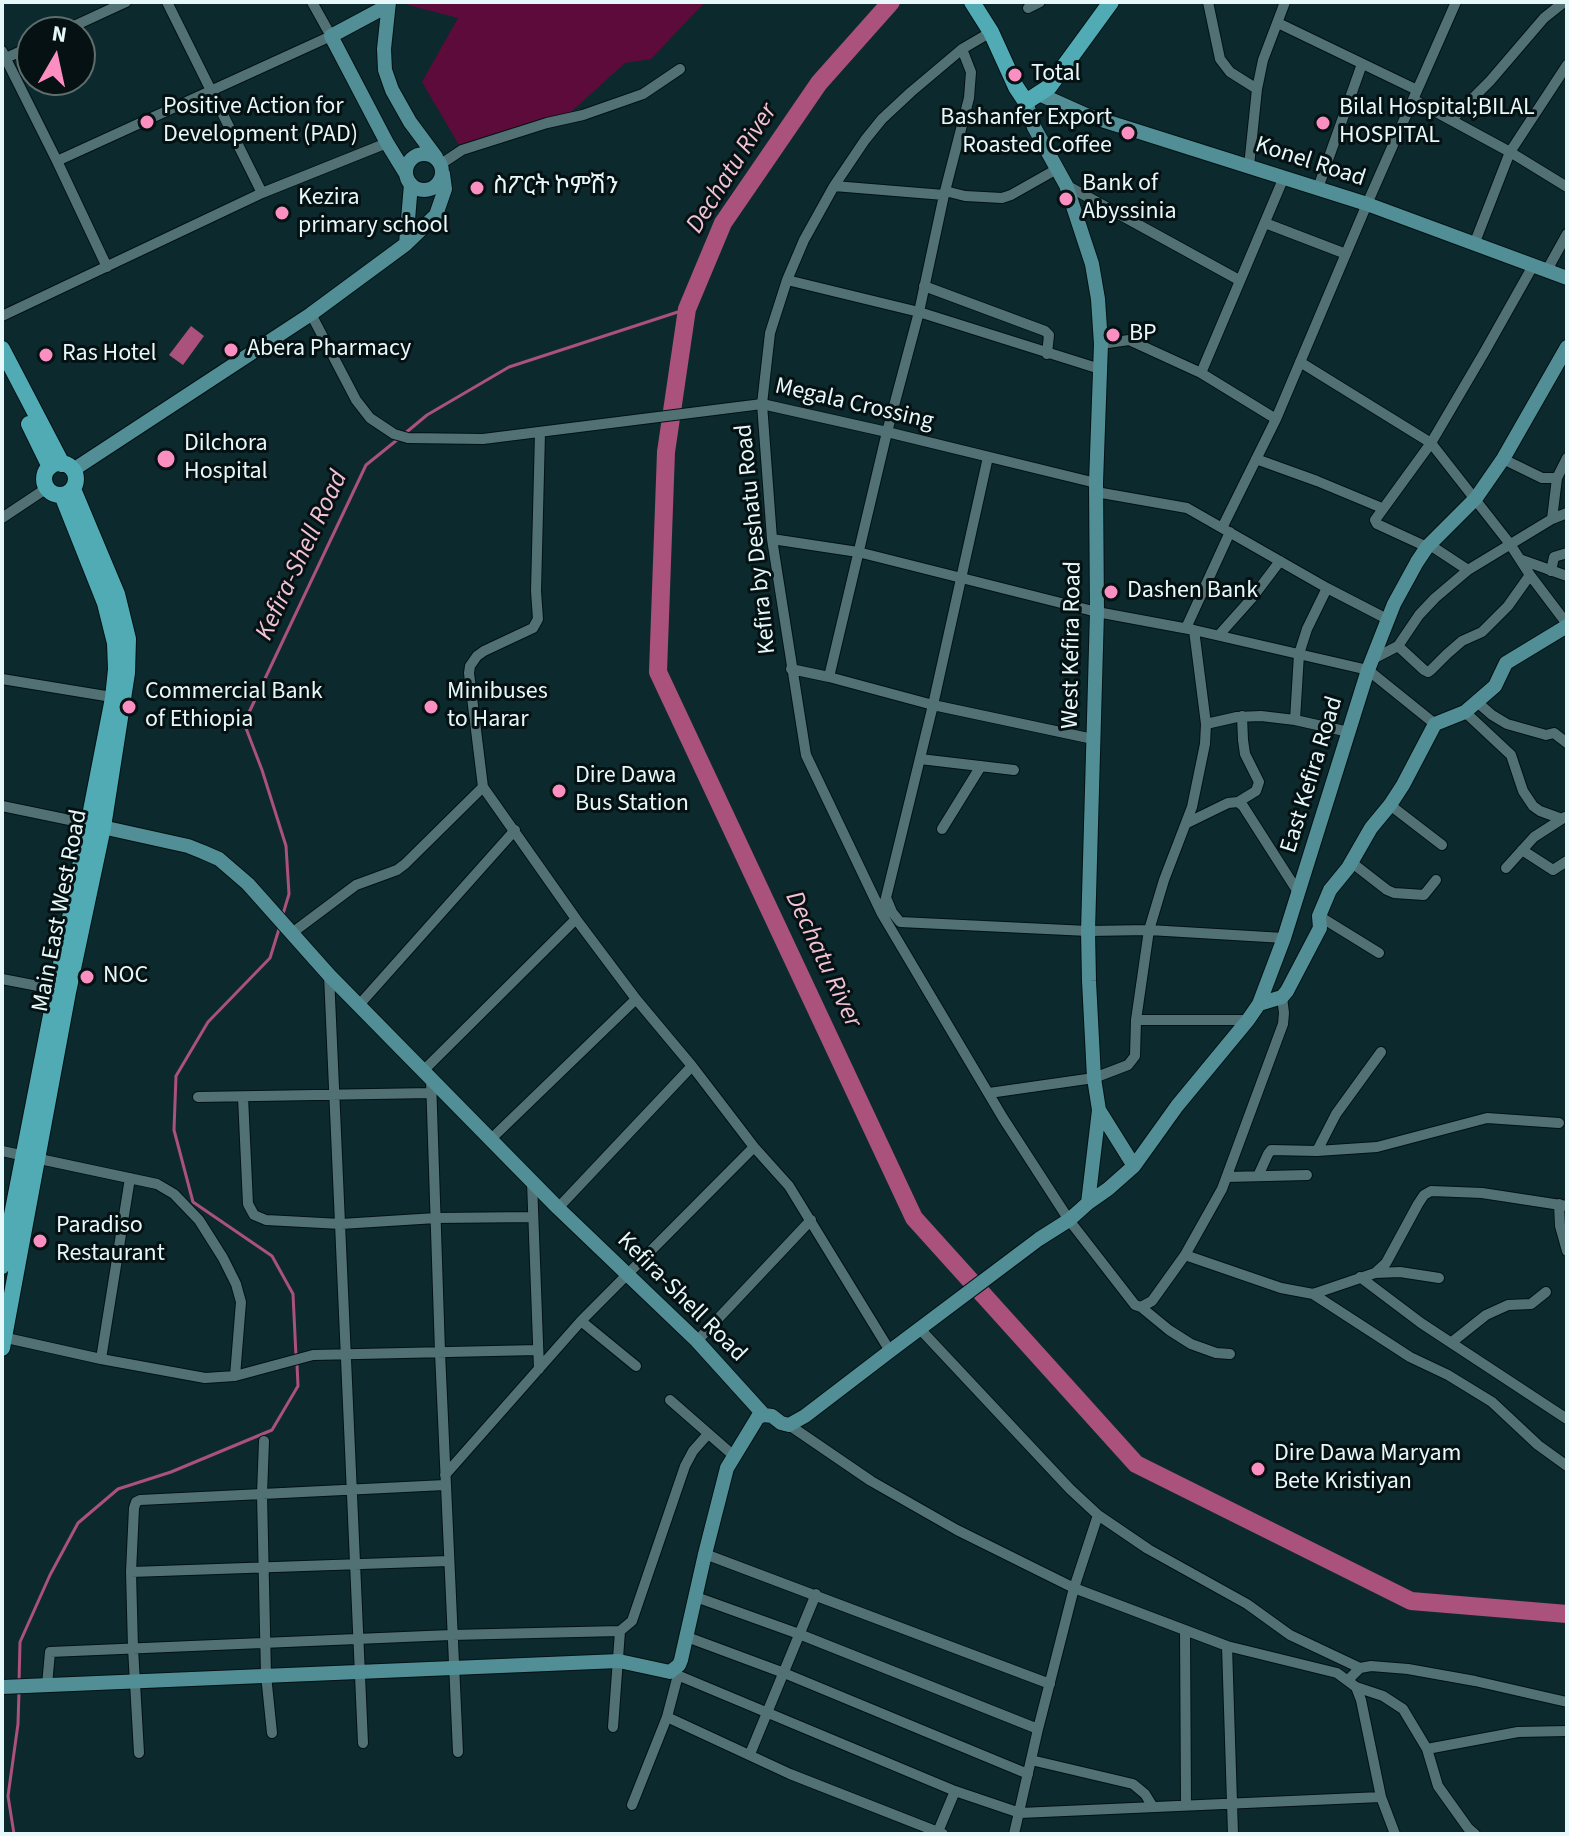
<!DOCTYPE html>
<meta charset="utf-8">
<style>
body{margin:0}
#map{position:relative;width:1569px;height:1836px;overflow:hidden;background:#0c2a2d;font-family:"Source Sans 3",sans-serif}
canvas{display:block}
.frame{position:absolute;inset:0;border:4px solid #e7f8fa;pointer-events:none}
.north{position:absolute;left:16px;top:16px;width:80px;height:80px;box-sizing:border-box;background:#051112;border:2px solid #5f6d6f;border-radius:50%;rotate:9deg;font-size:22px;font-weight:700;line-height:32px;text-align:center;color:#e7f8fa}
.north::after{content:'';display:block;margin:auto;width:28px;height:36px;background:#fc8fc1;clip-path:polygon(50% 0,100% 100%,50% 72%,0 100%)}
</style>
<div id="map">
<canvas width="1569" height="1836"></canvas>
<div class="frame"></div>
<div class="north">N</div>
</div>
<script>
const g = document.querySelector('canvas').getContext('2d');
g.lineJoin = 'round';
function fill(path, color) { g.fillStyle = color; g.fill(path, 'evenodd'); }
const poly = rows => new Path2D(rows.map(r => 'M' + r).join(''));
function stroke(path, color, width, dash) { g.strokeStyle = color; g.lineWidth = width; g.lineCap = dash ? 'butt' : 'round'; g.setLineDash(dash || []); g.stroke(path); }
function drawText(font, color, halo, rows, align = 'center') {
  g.font = font + ' "Source Sans 3","Noto Sans Ethiopic",sans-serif'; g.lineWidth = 6; g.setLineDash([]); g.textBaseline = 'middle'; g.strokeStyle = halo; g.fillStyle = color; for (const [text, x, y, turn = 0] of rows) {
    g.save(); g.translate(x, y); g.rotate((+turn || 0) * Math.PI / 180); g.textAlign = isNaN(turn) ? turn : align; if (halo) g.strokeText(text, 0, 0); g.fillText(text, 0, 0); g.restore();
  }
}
fill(poly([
 [409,2,705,2,651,59,625,63,562,120,462,150,422,82,458,18,408,5]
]), '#5d0b3a');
fill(poly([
 [191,326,204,336,183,365,169,355]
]), '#aa517c');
stroke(poly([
 [403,435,427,415,509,367,687,309],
 [283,914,289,894,286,846,262,770,244,723,366,465,397,440],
 [279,929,270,958,208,1022,176,1076,174,1130,193,1202,272,1256,293,1294,296,1356],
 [19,1683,20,1642,50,1575,78,1523,118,1489,171,1472,272,1430,298,1386,297,1364],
 [14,1834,8,1796,18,1724,19,1691]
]), '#aa517c', 3);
stroke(poly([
 [891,2,819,83,723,223,687,309,666,452,658,672,914,1218,1136,1464,1411,1601,1567,1614]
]), '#aa517c', 18);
const street = poly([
 [1208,2,1220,59,1230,72,1257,89],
 [1028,8,1040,2],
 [1278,23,1417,90],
 [61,32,126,2],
 [991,32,962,49,911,92,882,119,865,140,834,186,804,240,787,280,770,333,762,404,772,539,806,755,882,914,1003,1118,1069,1220,1135,1305,1141,1307,1169,1330,1191,1344,1216,1353,1230,1354],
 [2,51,57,161],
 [6,58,32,46],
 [1414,100,1510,152,1567,187],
 [1452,119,1490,81,1544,18,1564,2],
 [441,164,462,150,547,123,583,115,643,94,680,69],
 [1249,166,1257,89,1263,60,1285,2],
 [1066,185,1239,280],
 [834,186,944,195],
 [1318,188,1362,64],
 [945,191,965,196,1002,198,1011,195,1057,169],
 [262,193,387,143],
 [1265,223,1346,254],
 [1475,242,1510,152,1567,65],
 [107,267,57,161,331,36,312,2],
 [1547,270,1567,234],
 [787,280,919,312,1100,369],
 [924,286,1045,331,1049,335,1047,354],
 [311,314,356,400,370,418,394,434,408,438,483,439,762,404,887,432,1096,483],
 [2,316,262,193,167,2],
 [1101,344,1129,340,1201,373,1276,419],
 [1300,362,1431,443,1510,544,1530,575,1567,624],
 [1201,373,1284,177],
 [540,433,536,591,538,619,533,628,484,651,477,656,470,666,469,673,483,787,576,919,636,999,692,1066,754,1147,789,1186,890,1351],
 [1256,459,1317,481,1382,508],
 [1503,459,1542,478,1557,478],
 [1096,492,1187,508,1327,588,1387,619],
 [2,518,47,488],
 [1552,519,1557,478,1567,458],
 [1222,528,1276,419,1367,204,1456,2],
 [772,539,858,552,1097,612,1194,630,1368,670,1435,724],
 [1430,545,1468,570],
 [1427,547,1377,524,1375,520,1431,443,1485,351,1534,264],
 [1522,560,1567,576],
 [1551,571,1554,557,1567,553],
 [1186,628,1230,532],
 [1219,635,1252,598,1280,561],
 [1398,646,1424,670,1428,672,1431,670,1447,654,1462,641,1482,632,1508,606,1530,575],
 [1373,659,1398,646,1419,615,1435,598,1468,570,1552,519,1567,513],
 [791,669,829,677,933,705,1093,739],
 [829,677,887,432,919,312,944,195,969,98,971,72,962,49],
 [2,679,118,698],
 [1477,702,1492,715,1507,724,1546,735,1554,733,1567,743],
 [1465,712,1511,755,1523,791,1533,806,1540,811,1562,819],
 [1295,720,1299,654,1307,629,1327,588],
 [1206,724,1237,717,1261,716,1295,720,1349,732],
 [920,759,1014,770],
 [1238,802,1256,791,1259,782,1245,754,1243,740,1242,716],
 [1390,805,1442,845],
 [2,806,89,824],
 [1187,823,1228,803,1238,802,1243,806,1298,892],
 [942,829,981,766],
 [1522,850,1553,870,1567,861],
 [1351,862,1387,890,1394,893,1424,895,1436,880],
 [1506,868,1534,837,1565,817],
 [887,900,892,912,900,922,1088,931,1149,930,1284,938],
 [882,914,933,705,988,457],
 [1319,916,1379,953],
 [292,933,356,885,397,870,405,864,483,787],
 [329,975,363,1743],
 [2,979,59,990],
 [359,1005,515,830],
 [1136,1020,1248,1020],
 [423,1071,576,919],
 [431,1079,440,1352,458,1752],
 [989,1093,1094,1078,1128,1065,1135,1056,1136,1020,1149,930,1164,880,1192,807,1205,744,1206,724,1194,630],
 [198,1097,432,1093],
 [243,1097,248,1204,254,1215,266,1220,341,1224,436,1218,533,1217],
 [490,1140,636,999],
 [2,1151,157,1184,174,1194,199,1220,223,1258,236,1284,241,1302,235,1376],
 [1317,1151,1336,1114,1381,1052],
 [1258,1176,1268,1154,1271,1150,1317,1151,1377,1147,1487,1118,1559,1123],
 [1227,1177,1307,1175],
 [532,1182,539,1369],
 [1559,1204,1560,1226,1567,1251],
 [558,1208,692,1066],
 [1185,1255,1281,1288,1313,1294,1375,1273,1400,1272,1439,1278],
 [1375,1273,1386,1263,1418,1204,1424,1195,1431,1191,1482,1193,1567,1206],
 [1360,1277,1421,1323,1567,1419],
 [1313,1294,1410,1357,1448,1375,1492,1402,1538,1445,1567,1466],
 [1141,1307,1152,1301,1185,1255,1222,1189,1283,1024,1284,1013,1282,997],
 [581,1321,636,1366],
 [920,1329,1070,1489,1098,1515,1148,1549,1247,1604,1290,1635,1360,1668],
 [2,1337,101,1359,205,1378,235,1376,313,1355,538,1350],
 [697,1341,811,1220],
 [1452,1342,1486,1315,1508,1305,1531,1304,1546,1292],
 [101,1359,130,1178],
 [670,1400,734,1456],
 [789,1425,871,1481,957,1530,1074,1588,1227,1646,1337,1673,1356,1687,1361,1700,1381,1797,1395,1834],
 [264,1441,262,1494,266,1675,272,1733],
 [445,1475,581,1321,754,1147],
 [705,1554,1050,1684],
 [131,1572,448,1561],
 [696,1597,799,1634,1038,1729],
 [1185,1630,1186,1805],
 [687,1637,784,1673,1028,1774],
 [1227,1646,1233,1834],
 [670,1672,955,1791,1020,1813,1381,1797],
 [1348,1680,1360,1668,1371,1666,1408,1669,1475,1681,1567,1702],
 [47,1685,50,1652,451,1635,620,1631,632,1621,685,1466,693,1451,708,1434],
 [1356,1687,1383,1696,1403,1709,1427,1749,1438,1786,1468,1828,1475,1834],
 [667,1717,790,1774,943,1834],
 [613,1727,620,1631],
 [1427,1749,1518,1732,1567,1731],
 [139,1753,133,1648,131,1572,134,1508,136,1502,140,1500,445,1485],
 [750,1754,816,1594],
 [1031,1760,1133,1784,1145,1794,1153,1807],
 [632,1805,667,1717,678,1675],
 [937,1834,955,1791],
 [1014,1834,1038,1729,1074,1588,1098,1515]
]);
const secondary = poly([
 [389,2,384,49,385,70,392,90,410,122,436,157],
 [387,6,331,36,387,143,406,174],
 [1039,94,1086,115,1367,204,1567,278],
 [1026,102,1034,127,1066,185,1092,264,1098,299,1101,344,1096,483,1097,612,1088,931,1089,981,1094,1078,1099,1110,1088,1203],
 '406 172a18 18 0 1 1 36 0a18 18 0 1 1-36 0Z',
 [406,244,411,184],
 [73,470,311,314,406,244,436,215,445,189,443,174],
 [93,825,188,846,203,852,219,859,248,884,329,975,558,1208,697,1341,764,1415,772,1416,781,1423,789,1425,805,1416,890,1351,1039,1239,1069,1220,1088,1203,1108,1189,1134,1166,1177,1106,1248,1020,1259,1004,1284,938,1368,670,1394,604,1417,562,1427,547,1476,498,1503,459,1567,347],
 [1259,1004,1282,997,1287,991,1320,928,1319,916,1330,890,1348,868,1371,828,1390,805,1403,785,1435,724,1465,712,1495,686,1506,663,1567,626],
 [1099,1110,1134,1166],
 [2,1687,619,1661,670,1672,679,1665,681,1660,705,1554,727,1468,758,1417,764,1415]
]);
const primary = poly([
 [972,2,991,32,1016,87,1026,102,1049,87,1111,2],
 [2,349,62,464],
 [29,424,50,467],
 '44 479a16 16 0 1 1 32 0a16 16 0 1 1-32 0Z',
 [2,1266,113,698,116,669,115,643,105,603,62,495],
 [2,1348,68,992,103,827,127,673,128,639,117,594,73,489]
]);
stroke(street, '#001214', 12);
stroke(secondary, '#001214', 16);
stroke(primary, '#001214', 18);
stroke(street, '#527175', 10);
stroke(secondary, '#518e95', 14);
stroke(primary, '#51abb5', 16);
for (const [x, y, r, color] of [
 [1015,75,8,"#fc8fc1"],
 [147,122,8,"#fc8fc1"],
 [1323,123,8,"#fc8fc1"],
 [1128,133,8,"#fc8fc1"],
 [477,188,8,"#fc8fc1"],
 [1066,199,8,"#fc8fc1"],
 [282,213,8,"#fc8fc1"],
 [1113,335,8,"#fc8fc1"],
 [231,350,8,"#fc8fc1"],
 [46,355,8,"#fc8fc1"],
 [166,459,10,"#fc8fc1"],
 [1111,592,8,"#fc8fc1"],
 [129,707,8,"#fc8fc1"],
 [431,707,8,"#fc8fc1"],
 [559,791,8,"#fc8fc1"],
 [87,977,8,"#fc8fc1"],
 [40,1241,8,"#fc8fc1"],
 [1258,1469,8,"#fc8fc1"]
]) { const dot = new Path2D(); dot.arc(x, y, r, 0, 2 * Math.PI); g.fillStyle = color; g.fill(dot); stroke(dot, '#051112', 3); }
drawText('24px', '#e7f8fa', '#051112', [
 ["Total",1031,75],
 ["Positive Action for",163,108],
 ["Development (PAD)",163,136],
 ["Bilal Hospital;BILAL",1339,109],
 ["HOSPITAL",1339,137],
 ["Bashanfer Export",1112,119,"right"],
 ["Roasted Coffee",1112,147,"right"],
 ["Bank of",1082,185],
 ["Abyssinia",1082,213],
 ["ስፖርት ኮምሽን",493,188],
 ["Kezira",298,199],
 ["primary school",298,227],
 ["BP",1129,335],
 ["Abera Pharmacy",247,350],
 ["Ras Hotel",62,355],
 ["Dilchora",184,445],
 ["Hospital",184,473],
 ["Dashen Bank",1127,592],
 ["Commercial Bank",145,693],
 ["of Ethiopia",145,721],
 ["Minibuses",447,693],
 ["to Harar",447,721],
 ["Dire Dawa",575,777],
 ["Bus Station",575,805],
 ["NOC",103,977],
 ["Paradiso",56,1227],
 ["Restaurant",56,1255],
 ["Dire Dawa Maryam",1274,1455],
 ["Bete Kristiyan",1274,1483]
], 'left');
drawText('24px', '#e7f8fa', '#051112', [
 ["Konel Road",1310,163,18],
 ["Megala Crossing",854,405,13],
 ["Kefira by Deshatu Road",757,539,-96],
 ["West Kefira Road",1073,645,-89],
 ["East Kefira Road",1313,775,-73],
 ["Main East West Road",61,911,-79],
 ["Kefira-Shell Road",681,1298,45]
]);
drawText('italic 26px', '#f3c2d6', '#051112', [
 ["Dechatu River",733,169,-58],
 ["Kefira-Shell Road",303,556,-65],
 ["Dechatu River",822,960,65]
]);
</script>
